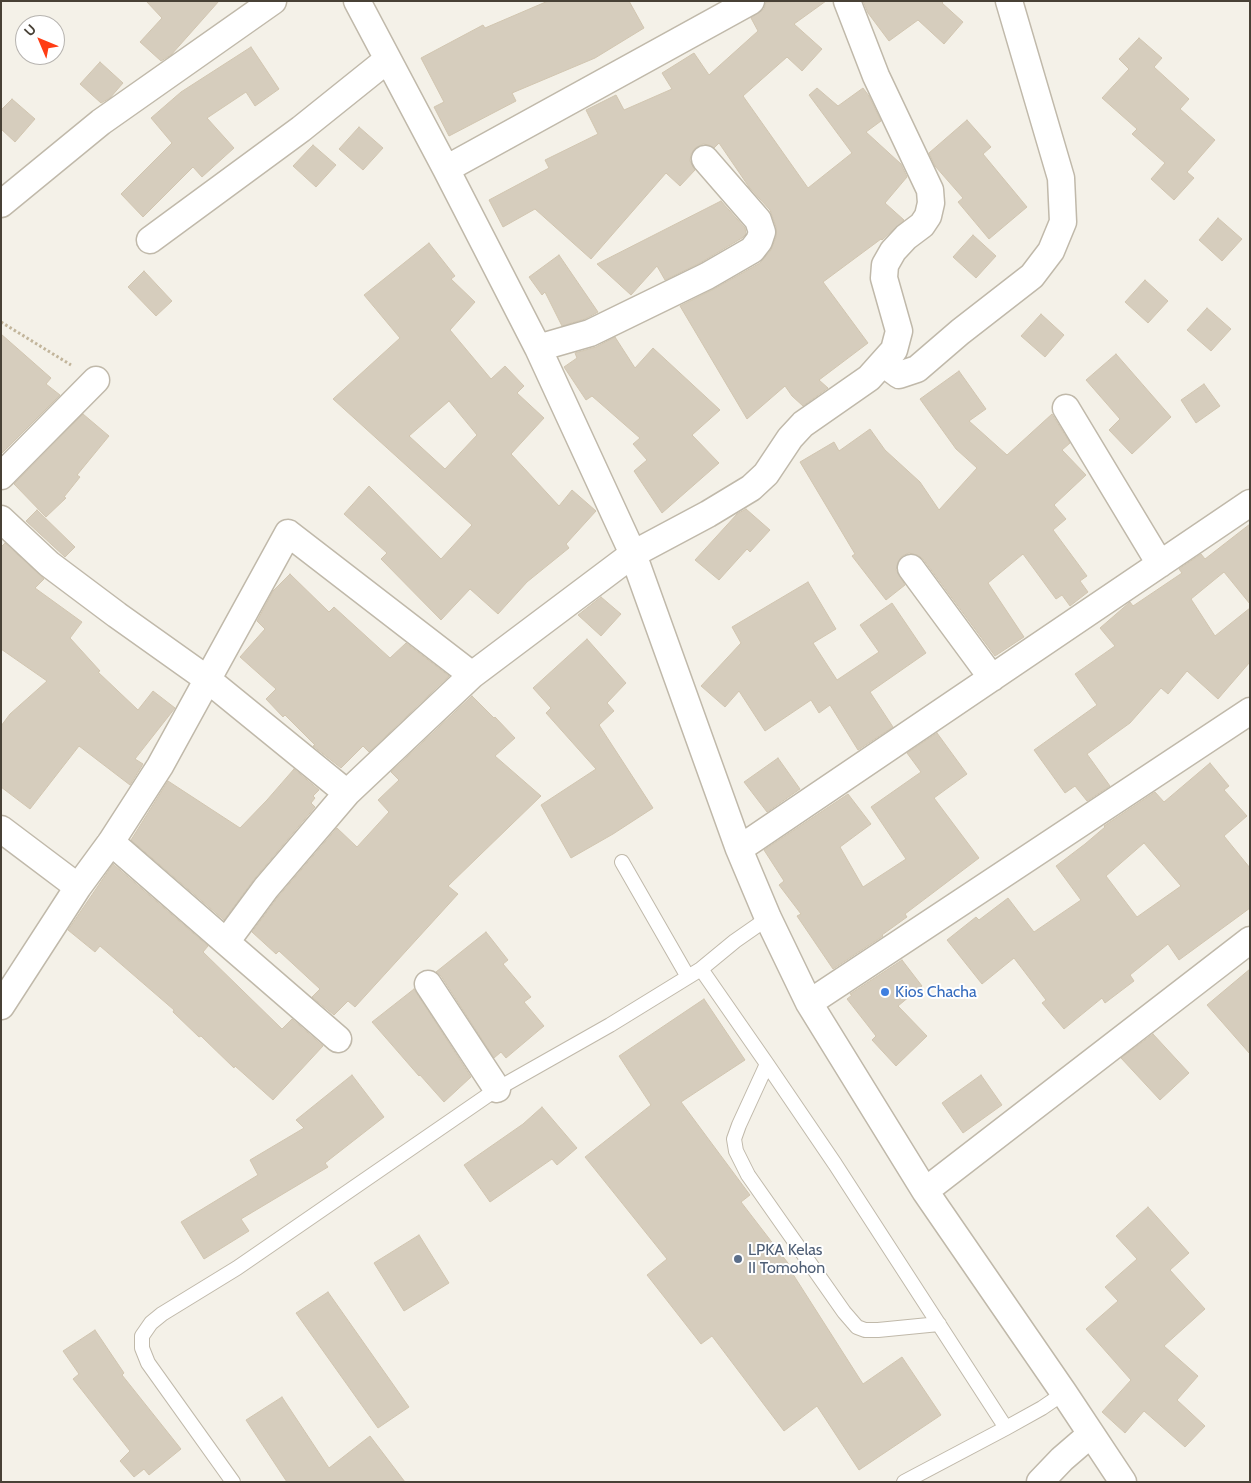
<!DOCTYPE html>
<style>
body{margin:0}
#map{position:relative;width:1251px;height:1483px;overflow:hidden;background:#f4f1e8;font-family:Cabin,sans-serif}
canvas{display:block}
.frame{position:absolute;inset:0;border:2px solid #484136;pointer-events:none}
.north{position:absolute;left:15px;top:15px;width:50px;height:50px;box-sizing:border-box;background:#fff;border:1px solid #b6b3af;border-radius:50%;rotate:315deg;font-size:14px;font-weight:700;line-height:20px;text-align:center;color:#484136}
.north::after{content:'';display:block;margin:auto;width:18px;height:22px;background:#ff3d14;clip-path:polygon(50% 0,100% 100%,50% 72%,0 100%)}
</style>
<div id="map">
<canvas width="1251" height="1483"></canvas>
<div class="frame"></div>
<div class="north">U</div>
</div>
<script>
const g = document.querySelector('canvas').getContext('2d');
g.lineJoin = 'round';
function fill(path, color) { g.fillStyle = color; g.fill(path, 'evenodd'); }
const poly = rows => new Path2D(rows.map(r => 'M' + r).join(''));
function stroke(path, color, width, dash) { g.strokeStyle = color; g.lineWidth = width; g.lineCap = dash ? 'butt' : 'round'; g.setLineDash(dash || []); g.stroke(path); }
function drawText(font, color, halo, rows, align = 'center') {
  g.font = font + ' Cabin,sans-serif'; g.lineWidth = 4; g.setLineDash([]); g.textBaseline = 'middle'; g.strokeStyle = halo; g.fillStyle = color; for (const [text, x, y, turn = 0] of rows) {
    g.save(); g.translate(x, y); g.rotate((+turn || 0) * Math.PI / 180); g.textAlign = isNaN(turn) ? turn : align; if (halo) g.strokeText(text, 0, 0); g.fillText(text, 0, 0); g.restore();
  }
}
const building = poly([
 [146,1,219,1,171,55,161,61,140,42,162,18,146,1],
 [548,1,629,1,644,28,595,58,512,93,516,101,449,136,434,107,444,102,421,58,483,25,485,28,548,1],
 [826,1,794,24,822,49,802,71,787,57,743,96,808,188,852,153,809,95,817,88,838,106,863,88,869,96,881,121,866,132,901,164,907,177,885,203,904,220,882,240,881,239,823,282,868,343,819,380,828,388,803,406,792,396,785,386,747,419,680,306,714,289,760,263,771,250,776,237,776,227,770,210,749,187,719,143,714,148,709,145,703,144,695,148,691,154,690,161,695,170,680,186,666,173,591,259,535,209,503,227,489,200,549,168,545,160,598,134,586,110,616,95,624,110,672,89,662,73,694,53,709,75,758,31,751,18,764,9,766,2,826,1],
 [863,1,944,1,942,3,963,22,944,44,918,20,889,41,868,13,863,1],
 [1139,38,1162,58,1154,67,1189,99,1180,109,1215,140,1187,172,1194,178,1174,200,1151,179,1165,163,1132,134,1137,129,1102,98,1129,69,1119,59,1139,38],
 [251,47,279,89,255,106,246,92,207,118,234,148,202,177,193,167,143,217,121,194,172,143,151,118,181,92,251,47],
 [100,62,123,83,110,98,101,103,80,84,100,62],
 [12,99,35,119,15,142,1,129,1,110,12,99],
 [967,120,991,147,983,154,1027,207,989,239,958,202,963,198,935,166,929,153,967,120],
 [359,127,383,148,363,170,339,149,359,127],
 [313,145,336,165,316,187,293,166,313,145],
 [721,201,745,228,746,234,742,238,700,263,665,280,657,266,631,295,597,264,721,201],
 [1218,218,1242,239,1222,261,1199,240,1218,218],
 [973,235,996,256,976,278,953,257,973,235],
 [429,243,455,276,451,279,475,302,450,330,491,379,505,366,524,386,517,393,544,418,511,454,559,506,572,490,596,511,566,544,569,548,527,582,498,614,470,589,441,620,381,559,387,553,344,514,369,486,441,559,472,525,333,399,400,338,364,295,429,243],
 [449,401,477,435,445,469,409,436,449,401],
 [559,255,598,312,585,319,562,326,545,292,542,295,529,277,559,255],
 [144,271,172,301,156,316,128,287,144,271],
 [1145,280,1168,301,1148,323,1125,302,1145,280],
 [1207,308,1231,329,1211,351,1187,330,1207,308],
 [1041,314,1064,335,1045,357,1021,336,1041,314],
 [1,334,51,378,46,384,60,395,1,454,1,334],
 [615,337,635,368,653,348,720,410,692,435,719,463,662,513,634,471,647,460,633,444,640,438,592,396,586,400,564,367,577,358,575,353,596,347,615,337],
 [1116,354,1171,417,1132,454,1109,430,1120,419,1086,380,1116,354],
 [959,371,986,409,969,421,1007,455,1052,414,1070,443,1062,450,1086,475,1054,505,1066,519,1053,530,1087,576,1080,581,1088,592,1070,606,1062,595,1056,599,1023,554,988,583,1024,637,995,656,923,559,917,555,909,553,902,556,898,562,896,570,905,585,886,600,852,556,855,554,800,462,834,442,839,451,870,429,885,450,920,482,939,510,977,468,956,449,920,399,959,371],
 [1204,384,1220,406,1196,423,1181,400,1204,384],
 [83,414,109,436,77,475,80,477,64,497,66,498,46,517,14,484,83,414],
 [746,509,770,530,750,552,747,549,719,580,695,560,737,514,746,509],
 [37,510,75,547,65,557,26,521,37,510],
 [1250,524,1250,604,1224,572,1191,599,1215,636,1250,608,1250,662,1218,699,1187,671,1168,694,1161,688,1130,723,1087,754,1110,786,1087,801,1075,786,1065,793,1034,750,1097,705,1075,674,1115,646,1100,628,1130,602,1133,606,1182,573,1179,569,1201,554,1205,559,1250,524],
 [5,543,44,579,35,588,82,622,70,638,100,671,98,672,138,710,153,691,175,708,135,759,143,764,130,785,79,746,30,809,1,787,1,726,10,714,47,681,1,649,1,547,5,543],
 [290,574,329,612,334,607,390,658,406,643,449,676,369,752,363,746,341,768,313,746,315,745,285,715,283,717,266,699,276,689,240,657,265,629,257,621,273,591,290,574],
 [808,582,836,629,813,643,837,680,879,652,860,625,892,603,926,653,870,692,893,727,858,750,830,705,819,713,811,700,765,731,739,691,725,707,701,686,741,643,732,627,808,582],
 [601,597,621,614,601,636,578,615,601,597],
 [587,639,626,683,607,703,614,711,599,725,653,808,613,834,571,858,541,805,596,769,546,713,551,708,533,688,587,639],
 [472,696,494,718,495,717,515,738,495,756,541,796,448,886,458,894,355,1007,348,1001,334,1015,312,997,320,989,279,951,276,954,252,932,278,897,337,828,357,847,389,812,378,800,399,780,391,772,472,696],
 [937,733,967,774,934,798,979,858,905,914,907,917,882,935,883,936,833,969,797,916,801,914,779,885,784,881,764,850,848,794,871,824,840,847,863,887,906,859,871,807,921,772,907,753,937,733],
 [778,758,800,789,767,812,744,782,778,758],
 [1210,763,1229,786,1224,790,1247,816,1224,836,1250,868,1250,908,1179,960,1168,944,1130,975,1134,981,1105,1003,1102,998,1064,1029,1042,1003,1046,1000,1014,958,982,984,947,940,976,917,979,920,1008,898,1034,932,1081,900,1056,866,1085,844,1105,827,1104,826,1155,792,1164,802,1210,763],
 [1144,843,1181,886,1137,917,1106,876,1144,843],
 [294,769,319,790,313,796,315,798,311,803,315,807,255,878,224,920,131,840,168,781,240,828,267,800,294,769],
 [113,864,208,946,203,952,282,1029,292,1019,323,1046,273,1100,235,1066,234,1068,201,1036,199,1037,173,1012,174,1010,100,946,95,952,68,930,113,864],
 [486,932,508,960,503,964,531,997,524,1002,544,1026,506,1058,501,1052,494,1058,441,976,436,972,486,932],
 [902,960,922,986,898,1006,927,1036,896,1066,872,1040,876,1036,847,999,852,995,850,994,902,960],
 [1250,969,1250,1054,1207,1005,1250,969],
 [414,989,471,1077,444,1102,420,1075,419,1076,372,1022,414,989],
 [704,999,745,1060,681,1102,750,1195,741,1202,791,1267,789,1268,863,1384,902,1357,941,1415,859,1470,817,1406,784,1431,712,1336,701,1344,647,1275,667,1259,585,1157,651,1105,619,1056,704,999],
 [1153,1034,1189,1073,1160,1100,1121,1058,1153,1034],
 [352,1075,384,1117,325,1163,328,1167,241,1219,249,1231,204,1259,181,1222,258,1175,250,1160,304,1128,296,1120,352,1075],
 [981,1075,1002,1105,963,1133,942,1103,981,1075],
 [542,1107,577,1148,557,1165,552,1159,490,1202,464,1165,523,1124,542,1107],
 [1148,1207,1189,1253,1170,1270,1205,1309,1164,1346,1198,1376,1177,1400,1205,1426,1185,1447,1144,1411,1125,1433,1102,1412,1131,1380,1086,1329,1118,1301,1105,1287,1137,1259,1116,1236,1148,1207],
 [419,1235,449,1283,404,1311,374,1263,419,1235],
 [328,1292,409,1407,378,1428,296,1313,328,1292],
 [95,1330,124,1373,122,1375,181,1449,149,1475,144,1469,134,1477,120,1461,130,1451,73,1379,79,1374,63,1351,95,1330],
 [282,1397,329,1468,370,1436,405,1482,287,1482,246,1420,282,1397]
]);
fill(building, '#d6cdbd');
stroke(building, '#d1c5b0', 1);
const service = poly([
 [622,862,688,977],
 [701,969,767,1064,835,1164,1006,1428],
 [767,1064,739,1125,734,1139,736,1151,748,1175,844,1312,857,1327,865,1330,878,1330,939,1324],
 [233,1482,148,1363,142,1348,142,1336,151,1323,162,1314,237,1268,497,1089,610,1025,701,969,735,941,768,918],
 [904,1482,1006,1428,1042,1408,1064,1393]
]);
const minor = poly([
 [357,1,446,169,538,348,633,554,739,849,768,918,809,1003,925,1191,1064,1393,1123,1482],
 [446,169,751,1],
 [1,204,101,122,273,1],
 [150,240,301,129,387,60],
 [538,348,590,333,707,276,752,250,759,241,762,232,758,220,705,159],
 [883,363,899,375,917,369,960,332,1032,276,1051,251,1063,222,1061,178,1009,1],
 [1066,408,1160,564],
 [1,476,96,380],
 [1,519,49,564,117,615,207,679,347,793],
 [911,568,992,678],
 [1,829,78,887],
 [111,842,226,942],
 [739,849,1250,503],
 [428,984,497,1089],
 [809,1003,1250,711],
 [1,1006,78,887,111,842,160,766,288,533,472,675],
 [338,1039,226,942,266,888,347,793,472,675,633,554,708,514,751,488,766,474,790,438,803,424,869,378,894,350,899,331,884,278,885,265,893,251,906,237,922,225,928,216,931,203,930,190,876,76,847,1],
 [925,1191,1250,940],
 [1040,1482,1062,1459,1091,1434]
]);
stroke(service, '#c0b9aa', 16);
stroke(minor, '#c0b9aa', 29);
stroke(poly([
 [1,322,71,365]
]), '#c2b59b', 3, [2.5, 2.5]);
stroke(service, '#fff', 14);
stroke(minor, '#fff', 26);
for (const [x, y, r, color] of [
 [885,992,5,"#3f7fe0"],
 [738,1259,5,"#5c6f8a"]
]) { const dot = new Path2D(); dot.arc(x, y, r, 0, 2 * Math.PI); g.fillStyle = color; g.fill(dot); stroke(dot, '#fff', 2); }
drawText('16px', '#366cbe', '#fff', [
 ["Kios Chacha",895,992]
], 'left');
drawText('16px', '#4e5e75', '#fff', [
 ["LPKA Kelas",748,1250],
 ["II Tomohon",748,1268]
], 'left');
</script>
